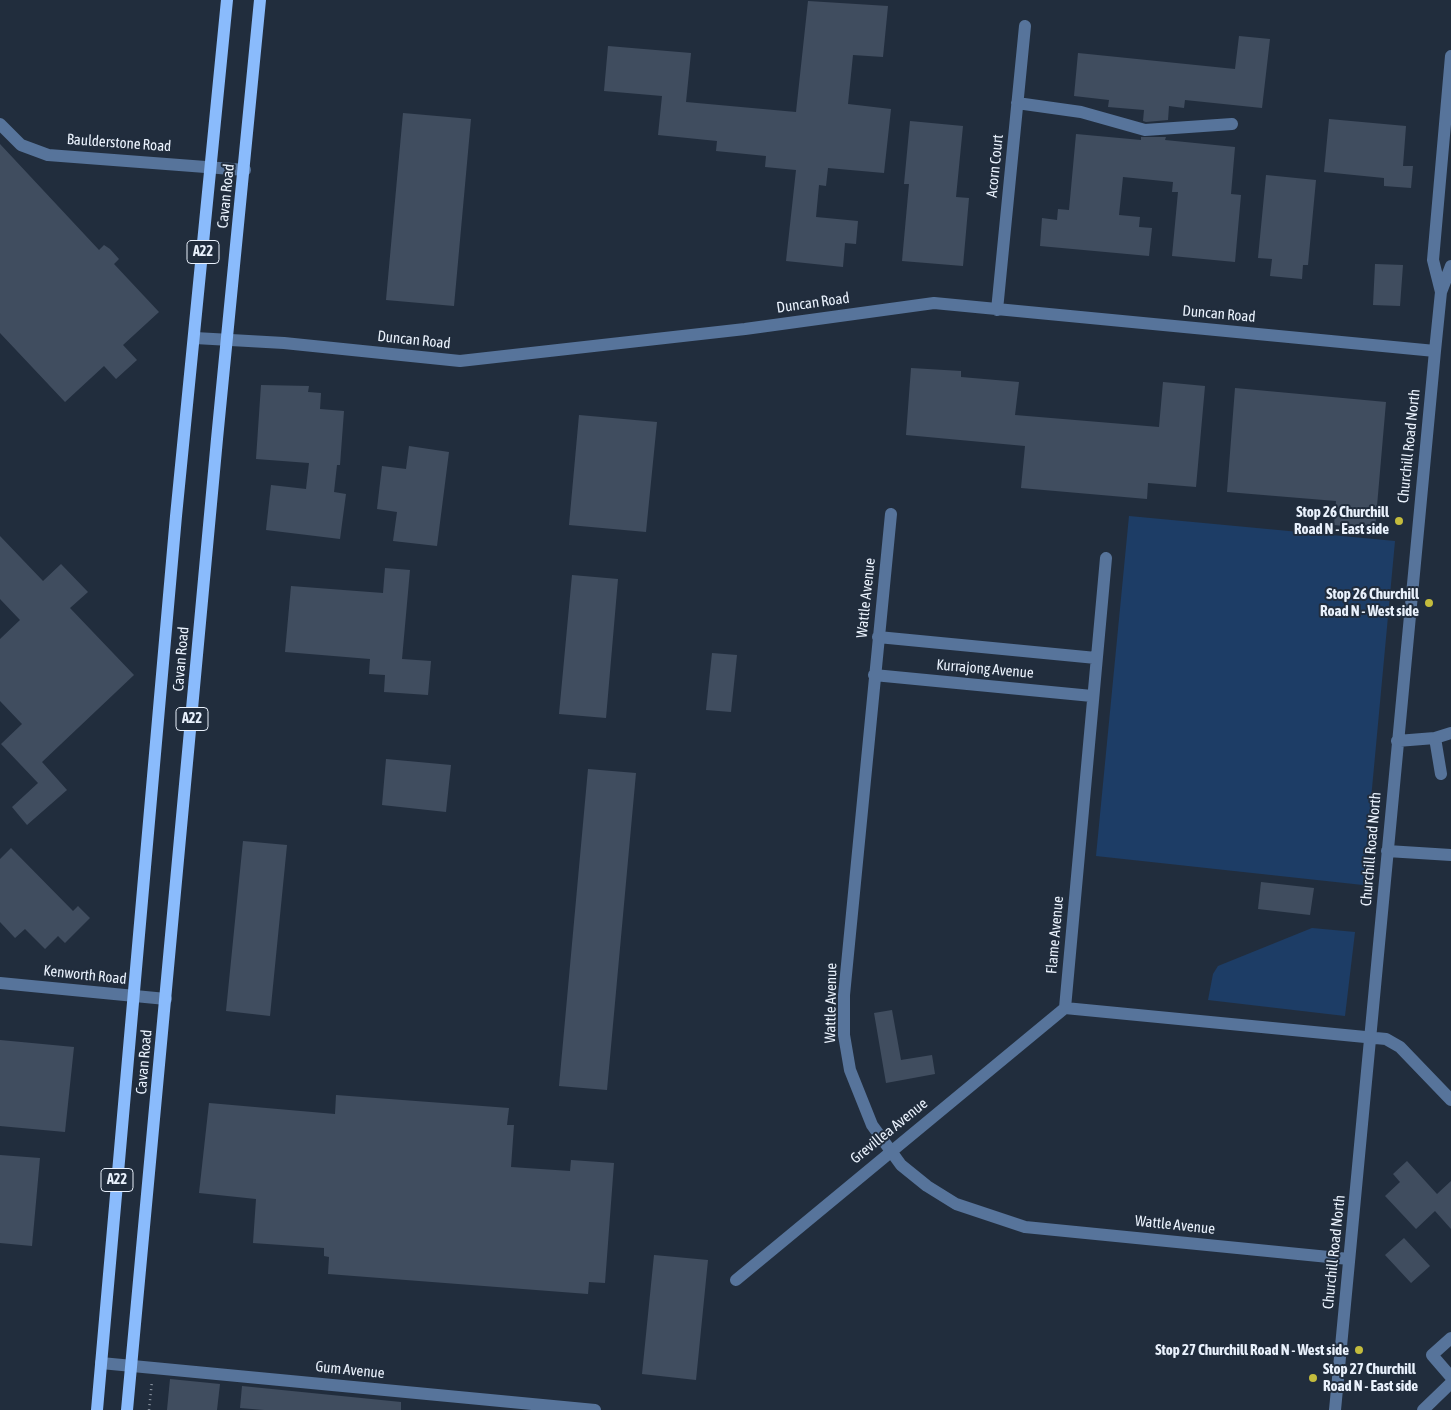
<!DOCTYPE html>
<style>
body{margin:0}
canvas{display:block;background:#212d3d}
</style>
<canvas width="1451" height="1410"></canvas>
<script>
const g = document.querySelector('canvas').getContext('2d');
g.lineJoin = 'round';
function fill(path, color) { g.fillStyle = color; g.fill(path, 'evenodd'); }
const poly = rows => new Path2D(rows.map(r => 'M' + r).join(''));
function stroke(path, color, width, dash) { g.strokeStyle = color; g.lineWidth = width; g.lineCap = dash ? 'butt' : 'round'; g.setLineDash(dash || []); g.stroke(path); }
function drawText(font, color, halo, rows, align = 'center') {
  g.font = font + ' "Asap Condensed",sans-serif'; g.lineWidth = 4; g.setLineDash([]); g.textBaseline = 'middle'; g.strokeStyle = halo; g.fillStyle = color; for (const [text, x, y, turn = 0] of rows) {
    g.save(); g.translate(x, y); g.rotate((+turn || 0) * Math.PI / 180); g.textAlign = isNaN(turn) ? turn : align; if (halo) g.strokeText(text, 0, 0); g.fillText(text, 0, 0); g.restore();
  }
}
fill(poly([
 [1129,516,1395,541,1363,885,1096,856],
 [1312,928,1355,932,1345,1016,1208,1000,1213,974,1218,966]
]), '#1d3d66');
fill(poly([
 [808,1,888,6,883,57,853,55,848,104,891,109,884,173,828,168,826,186,819,185,816,217,858,221,856,244,845,243,843,267,786,261,796,170,765,167,766,156,716,151,717,141,658,135,662,96,604,91,608,46,691,53,686,102,796,112],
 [1239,36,1270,39,1262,108,1185,100,1184,108,1169,106,1168,120,1146,122,1143,121,1144,110,1108,107,1109,100,1074,96,1078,53,1235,69],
 [403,113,471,119,454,306,386,300],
 [1329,119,1406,126,1403,166,1413,166,1411,188,1384,186,1384,178,1324,172],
 [910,121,963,126,956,197,969,198,963,266,902,261,909,184,904,184],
 [1076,134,1141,140,1141,137,1166,137,1165,140,1235,147,1231,194,1241,195,1235,262,1172,256,1178,192,1172,192,1173,182,1123,177,1119,215,1140,217,1139,227,1152,228,1149,256,1040,246,1042,218,1057,220,1058,209,1069,210],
 [0,144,99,250,104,245,110,249,119,259,114,264,159,312,123,345,137,360,116,379,104,366,65,402,0,333],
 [1266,175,1316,180,1308,265,1303,265,1302,279,1270,276,1272,259,1258,258],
 [1375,264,1403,265,1400,306,1373,305],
 [911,368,961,371,961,377,1019,382,1015,415,1159,427,1163,382,1205,386,1196,487,1148,483,1147,499,1021,488,1025,446,906,435],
 [261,385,309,386,308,392,321,393,320,409,344,411,340,465,337,465,334,492,346,494,340,539,266,530,271,485,306,489,309,463,256,459],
 [1235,388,1386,402,1375,529,1334,525,1336,501,1227,492],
 [579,415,657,422,646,532,569,525],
 [409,446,449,452,437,546,393,541,397,512,377,509,382,466,406,469],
 [0,536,43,581,61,564,88,592,70,608,134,675,42,762,67,790,27,825,12,807,38,783,1,744,22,724,0,701,0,639,20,620,0,599],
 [385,568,410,570,402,659,431,661,428,695,384,692,385,675,369,674,370,659,285,652,291,586,383,593],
 [572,575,618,579,606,718,559,714],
 [712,653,737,655,731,712,706,710],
 [386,759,451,765,446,812,382,805],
 [588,769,636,773,607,1090,559,1086],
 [243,841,287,845,270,1016,226,1011],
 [11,848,73,911,78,906,90,918,65,943,58,936,45,949,25,929,15,938,0,922,0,859],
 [1261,882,1314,888,1310,915,1258,909],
 [892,1010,901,1060,932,1055,935,1074,886,1083,874,1013],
 [0,1040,74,1047,65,1132,0,1126],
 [336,1095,509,1108,507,1125,514,1125,511,1167,570,1171,571,1160,614,1163,605,1283,589,1282,588,1294,328,1274,329,1257,324,1256,324,1248,253,1243,256,1199,199,1193,209,1103,335,1114],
 [0,1155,40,1158,32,1246,0,1243],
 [1407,1161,1437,1194,1451,1181,1451,1229,1435,1211,1416,1229,1385,1196,1400,1182,1393,1174],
 [1404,1238,1430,1266,1411,1283,1385,1255],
 [654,1255,708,1260,696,1380,642,1374],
 [170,1379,220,1384,217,1410,167,1410],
 [242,1386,401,1402,401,1410,264,1410,240,1408]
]), '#404d5f');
stroke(poly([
 [149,1410,152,1381]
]), '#8e98a5', 2.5, [1, 4]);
stroke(poly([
 [1017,103,1081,112,1145,130,1232,124],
 [0,124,21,145,48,155,245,170],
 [1441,292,1433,260,1451,56],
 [997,310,1025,26],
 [195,338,284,343,460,361,745,329,934,303,1435,351],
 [891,514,844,995,844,1035,850,1070,872,1125,901,1165,927,1186,956,1204,1025,1227,1349,1259],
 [1106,558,1065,1008,1386,1039,1400,1047,1451,1100],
 [878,637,1096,658],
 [874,675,1092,696],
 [1435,738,1441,774],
 [1397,741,1435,738,1451,733],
 [1387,851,1451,855],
 [0,983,166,999],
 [736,1280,1065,1008],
 [1451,1338,1432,1355,1451,1377],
 [101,1363,595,1410],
 [1335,1410,1435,351,1441,292,1451,266],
 [1423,1410,1451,1383]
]), '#57749b', 12);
stroke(poly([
 [97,1410,176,516,227,0],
 [127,1410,217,439,260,0]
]), '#8abbfc', 12);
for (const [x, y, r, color] of [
 [1399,521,5,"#c4bc3d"],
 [1429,603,5,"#c4bc3d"],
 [1359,1350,5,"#c4bc3d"],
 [1313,1378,5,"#c4bc3d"]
]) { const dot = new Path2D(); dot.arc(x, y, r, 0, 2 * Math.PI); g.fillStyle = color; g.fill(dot); stroke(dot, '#212d3d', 2); }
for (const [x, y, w] of [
 [203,252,32],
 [192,719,32],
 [117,1180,32]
]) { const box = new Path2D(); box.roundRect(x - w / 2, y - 11.5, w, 23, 4); g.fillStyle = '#212d3d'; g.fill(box); stroke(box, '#e9f1fc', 1); }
drawText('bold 14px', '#e9f1fc', null, [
 ["A22",203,252],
 ["A22",192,719],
 ["A22",117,1180]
]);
drawText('15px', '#e9f1fc', '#212d3d', [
 ["Baulderstone Road",119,143,4],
 ["Acorn Court",995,166,-84],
 ["Cavan Road",226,196,-84],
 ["Duncan Road",813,303,-8],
 ["Duncan Road",1219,314,5],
 ["Duncan Road",414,340,6],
 ["Churchill Road North",1409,446,-84],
 ["Wattle Avenue",866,598,-84],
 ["Cavan Road",181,659,-85],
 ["Kurrajong Avenue",985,669,5],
 ["Churchill Road North",1371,849,-85],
 ["Flame Avenue",1055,935,-85],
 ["Kenworth Road",85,975,6],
 ["Wattle Avenue",831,1003,-89],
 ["Cavan Road",144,1062,-85],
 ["Grevillea Avenue",889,1131,-39],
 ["Wattle Avenue",1175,1225,6],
 ["Churchill Road North",1334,1252,-84],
 ["Gum Avenue",350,1370,6]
]);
drawText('bold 15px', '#e9f1fc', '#212d3d', [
 ["Stop 26 Churchill",1389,512],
 ["Road N - East side",1389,529],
 ["Stop 26 Churchill",1419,594],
 ["Road N - West side",1419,611],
 ["Stop 27 Churchill Road N - West side",1349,1350],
 ["Stop 27 Churchill",1323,1369,"left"],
 ["Road N - East side",1323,1386,"left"]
], 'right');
</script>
